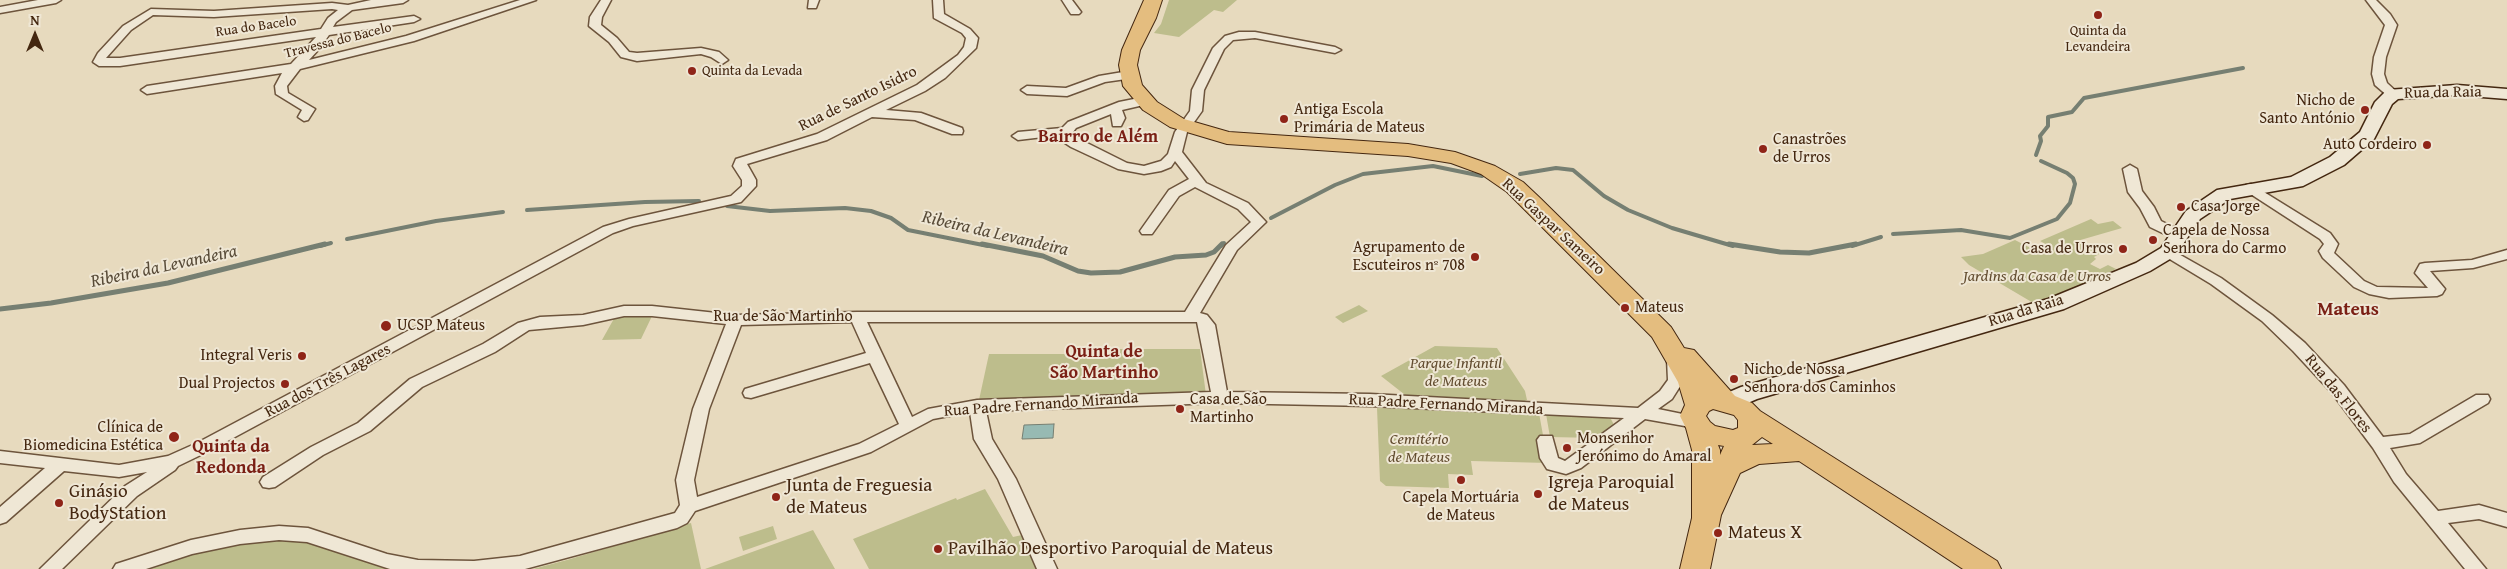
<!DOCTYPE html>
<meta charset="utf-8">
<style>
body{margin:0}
#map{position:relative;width:2507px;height:569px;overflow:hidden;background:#e7dabe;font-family:"Gentium Book Plus",serif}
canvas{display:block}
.north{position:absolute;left:10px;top:10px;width:50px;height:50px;-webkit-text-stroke:4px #efe7d5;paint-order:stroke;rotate:0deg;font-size:14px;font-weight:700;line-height:20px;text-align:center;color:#442710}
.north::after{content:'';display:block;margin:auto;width:18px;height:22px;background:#442710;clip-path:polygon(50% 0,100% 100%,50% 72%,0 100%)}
</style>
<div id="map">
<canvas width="2507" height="569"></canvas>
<div class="north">N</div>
</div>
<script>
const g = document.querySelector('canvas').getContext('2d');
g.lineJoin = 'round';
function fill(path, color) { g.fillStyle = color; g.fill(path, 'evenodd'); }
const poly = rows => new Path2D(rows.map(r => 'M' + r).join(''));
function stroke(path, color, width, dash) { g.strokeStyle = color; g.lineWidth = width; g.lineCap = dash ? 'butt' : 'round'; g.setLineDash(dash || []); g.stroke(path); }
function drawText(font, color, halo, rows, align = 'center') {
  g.font = font + ' "Gentium Book Plus",serif'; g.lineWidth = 4; g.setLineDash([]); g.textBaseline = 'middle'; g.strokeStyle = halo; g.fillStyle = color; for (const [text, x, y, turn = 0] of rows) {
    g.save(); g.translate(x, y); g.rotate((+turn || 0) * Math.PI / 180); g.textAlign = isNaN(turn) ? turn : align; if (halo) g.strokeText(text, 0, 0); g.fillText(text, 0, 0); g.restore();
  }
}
fill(poly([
 [1169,0,1237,0,1223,12,1214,10,1179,37,1154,33,1161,24],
 [2091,219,2098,224,2113,221,2122,228,2077,241,2101,253,2094,257,2096,259,2090,264,2100,269,2108,265,2116,269,2064,294,2035,304,1969,265,1961,257,1983,254,2015,240,2042,254,2053,248,2040,241],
 [1359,305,1368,311,1343,323,1335,317],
 [653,314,641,339,602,340,616,315],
 [1435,346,1497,348,1525,391,1527,400,1522,402,1409,398,1381,376],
 [1114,349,1200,349,1206,395,979,400,989,354,1113,354],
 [1377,408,1539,413,1548,463,1471,461,1473,475,1448,474,1449,488,1386,486,1380,481],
 [1546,414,1603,417,1611,419,1614,425,1597,438,1550,437],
 [985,489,1013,537,1022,535,1036,569,869,569,853,539,956,498,957,500],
 [691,523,701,569,533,569,567,560],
 [773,526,777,539,743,551,739,537],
 [813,530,835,569,705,569],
 [272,539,309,542,394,569,137,569,178,555]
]), '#bdbd8c');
const water = poly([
 [1054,424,1053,438,1022,439,1024,425,1054,424]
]);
fill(water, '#97bab3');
stroke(water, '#767f72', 1);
stroke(poly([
 [2036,155,2041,141,2040,136,2048,126,2048,117,2072,112,2084,98,2243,68],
 [1520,174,1556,168,1573,170,1604,196,1628,210,1672,228,1733,246],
 [727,206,770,211,845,208,871,211,891,218,908,230,988,246],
 [527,210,645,202,699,201],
 [1271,218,1335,185,1363,174,1433,166,1482,176],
 [1893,234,1961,230,2010,238,2057,219,2070,203,2075,184,2073,178,2067,173,2041,161],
 [347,239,436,221,503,212],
 [320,246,331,243],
 [1221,246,1224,243],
 [1852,246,1881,237]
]), '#767f72', 4);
stroke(poly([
 [982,244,1043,256,1078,271,1091,273,1120,272,1175,257,1206,255,1214,252,1222,244],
 [1729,244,1780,252,1809,253,1856,244],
 [0,309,51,303,168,283,325,244]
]), '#767f72', 5);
const street = poly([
 [38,0,61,0,56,3,0,13,0,7,38,0],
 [371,0,408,0,403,3,352,10,336,22,333,27,414,16,420,19,414,22,329,35,320,48,309,60,406,36,520,0,536,0,414,41,300,69,287,86,288,93,315,109,308,120,304,121,298,117,302,110,276,94,275,86,282,73,147,94,141,90,147,86,291,64,316,37,120,66,99,66,93,62,98,53,123,26,151,9,214,11,332,3,348,5,371,0],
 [332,9,338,10,328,18,321,29,120,58,106,58,131,30,153,15,214,17,332,9],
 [601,0,611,0,602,17,601,25,617,38,629,52,637,53,701,48,719,52,728,60,722,64,711,57,701,54,637,61,621,57,609,42,589,26,590,17,601,0],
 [809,0,819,0,816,8,808,8,809,0],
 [933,0,943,0,944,14,970,29,978,38,976,48,945,78,925,91,886,110,921,113,962,128,963,131,962,134,952,134,915,120,872,117,827,140,747,164,756,180,756,186,741,202,633,226,613,233,209,451,178,466,175,470,137,496,62,569,40,569,125,486,147,472,119,477,64,471,6,522,0,524,0,507,45,468,0,463,0,451,119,465,168,456,197,443,603,227,629,219,731,196,742,186,742,180,733,166,736,159,817,134,917,85,958,55,964,47,966,38,962,33,934,18,933,0],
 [1062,0,1072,0,1081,12,1079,14,1071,14,1062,0],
 [2366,0,2376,0,2390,14,2397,25,2386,57,2384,74,2387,83,2399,94,2397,97,2389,97,2375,85,2372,74,2374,57,2385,25,2366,0],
 [1239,32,1255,32,1335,47,1341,50,1335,53,1255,38,1233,40,1224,49,1204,90,1202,111,1187,132,1182,152,1206,183,1248,203,1266,222,1237,250,1200,313,1207,315,1215,325,1227,392,1370,394,1638,408,1660,391,1668,380,1667,359,1669,355,1675,354,1681,355,1683,359,1684,380,1672,399,1658,409,1702,418,1704,422,1702,426,1696,428,1645,419,1581,468,1566,474,1547,469,1540,458,1537,440,1540,436,1552,436,1558,458,1565,461,1624,418,1370,406,1220,403,986,411,992,439,1016,479,1057,569,1037,569,998,479,974,439,970,412,933,419,871,452,695,511,687,523,677,528,525,569,390,569,307,542,279,540,240,544,192,554,146,569,113,569,116,564,191,540,240,530,279,526,308,528,387,554,418,560,474,561,520,556,675,513,680,505,676,480,693,409,726,324,652,316,624,316,583,325,529,330,495,352,422,387,370,431,323,455,275,487,269,488,263,487,260,482,263,477,311,447,358,423,410,379,483,344,518,323,540,317,583,315,624,306,652,306,735,315,857,312,1185,312,1226,245,1251,222,1238,209,1195,187,1179,196,1152,234,1142,234,1140,231,1169,190,1189,179,1175,161,1171,167,1161,171,1144,174,1118,169,1071,147,1062,141,1060,135,1018,140,1012,136,1018,132,1062,128,1068,122,1119,102,1144,97,1148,98,1150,101,1148,104,1122,110,1125,118,1121,126,1113,126,1111,114,1076,128,1073,132,1073,136,1127,163,1144,166,1161,161,1168,154,1175,132,1190,111,1192,90,1213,48,1225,36,1239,32],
 [852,322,866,353,745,389,743,393,745,397,751,398,870,363,899,424,859,444,697,497,694,480,709,409,741,325,852,322],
 [867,322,1197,322,1211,392,977,400,928,409,912,417,867,322],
 [1129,71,1135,75,1133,78,1105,82,1067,96,1027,94,1021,90,1027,86,1066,88,1099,76,1129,71],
 [2130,165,2137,169,2142,191,2154,207,2161,221,2185,233,2187,236,2185,239,2175,239,2150,227,2140,208,2128,192,2123,169,2130,165],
 [2251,184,2330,233,2338,244,2334,253,2364,281,2377,287,2428,288,2415,273,2420,264,2425,263,2472,260,2507,250,2507,259,2473,268,2430,271,2445,289,2442,294,2437,296,2389,298,2369,294,2354,287,2323,258,2319,251,2324,244,2320,239,2246,191,2244,188,2246,185,2251,184],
 [2168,248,2221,278,2272,315,2305,343,2344,385,2383,437,2410,434,2476,395,2488,395,2490,399,2488,403,2420,443,2390,448,2406,474,2438,511,2479,505,2507,513,2507,527,2479,519,2448,523,2486,569,2465,569,2394,482,2373,448,2332,393,2293,351,2262,321,2211,284,2163,255,2161,252,2168,248]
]);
const secondary = poly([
 [2457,85,2507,89,2507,99,2457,95,2398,99,2392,104,2374,139,2344,165,2303,186,2230,199,2200,219,2175,256,2150,271,2064,309,1757,399,1736,408,1728,410,1720,408,1716,402,1720,396,1741,387,2048,299,2136,263,2161,248,2186,211,2217,190,2291,177,2330,157,2360,132,2375,102,2387,90,2457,85]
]);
const primary = poly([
 [1144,0,1162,0,1156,18,1140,50,1137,65,1142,85,1157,102,1184,119,1229,132,1408,144,1455,152,1495,166,1523,182,1540,198,1671,327,1684,348,1694,350,1735,396,1752,403,1760,411,1997,561,2001,569,1963,569,1799,461,1759,464,1740,473,1721,515,1710,569,1680,569,1692,518,1692,450,1686,428,1680,416,1685,405,1678,382,1652,337,1507,192,1481,174,1451,163,1408,156,1227,144,1170,127,1143,110,1123,86,1119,65,1122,50,1144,0],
 [1713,409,1734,415,1738,420,1738,428,1733,430,1715,426,1710,422,1706,416,1709,411,1713,409],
 [1762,437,1773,444,1752,445,1762,437],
 [1718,445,1724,446,1720,455,1720,450,1718,445]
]);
stroke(street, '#6d543c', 3);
stroke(secondary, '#442710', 3);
stroke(primary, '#442710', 2);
fill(street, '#efe7d5');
fill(secondary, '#efe7d5');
fill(primary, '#e4bd7f');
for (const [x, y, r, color] of [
 [2098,15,5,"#8f2418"],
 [692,71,5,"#8f2418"],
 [2365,110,5,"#8f2418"],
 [1284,119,5,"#8f2418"],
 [2427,145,5,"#8f2418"],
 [1763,149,5,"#8f2418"],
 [2181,207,5,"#8f2418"],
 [2153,240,5,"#8f2418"],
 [2123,249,5,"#8f2418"],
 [1475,257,5,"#8f2418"],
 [1625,308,5,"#8f2418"],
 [386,326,6,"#8f2418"],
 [302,356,5,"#8f2418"],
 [1734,379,5,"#8f2418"],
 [285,384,5,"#8f2418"],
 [1180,409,5,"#8f2418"],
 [174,437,6,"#8f2418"],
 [1567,448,5,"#8f2418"],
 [1461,480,5,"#8f2418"],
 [1538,494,5,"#8f2418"],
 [776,497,5,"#8f2418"],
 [59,503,5,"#8f2418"],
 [1718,533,5,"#8f2418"],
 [938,549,5,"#8f2418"]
]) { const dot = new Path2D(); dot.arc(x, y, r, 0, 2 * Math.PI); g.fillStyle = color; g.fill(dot); stroke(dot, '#efe7d5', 2); }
drawText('14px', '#442710', '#efe7d5', [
 ["Rua do Bacelo",256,27,-8],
 ["Travessa do Bacelo",338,41,-14]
]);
drawText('14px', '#442710', '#efe7d5', [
 ["Quinta da",2098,31],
 ["Levandeira",2098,47],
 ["Quinta da Levada",702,71,"left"]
]);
drawText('16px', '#442710', '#efe7d5', [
 ["Rua da Raia",2443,93,-1],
 ["Rua de Santo Isidro",858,99,-26],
 ["Rua Gaspar Sameiro",1553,227,43],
 ["Rua da Raia",2026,311,-17],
 ["Rua de São Martinho",783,317],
 ["Rua dos Três Lagares",328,381,-28],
 ["Rua das Flores",2338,394,51],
 ["Rua Padre Fernando Miranda",1041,405,-4],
 ["Rua Padre Fernando Miranda",1446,405,3]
]);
drawText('16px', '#442710', '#efe7d5', [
 ["Nicho de",2355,101,"right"],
 ["Santo António",2355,119,"right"],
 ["Antiga Escola",1294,110],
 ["Primária de Mateus",1294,128],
 ["Canastrões",1773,140],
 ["de Urros",1773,158],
 ["Auto Cordeiro",2417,145,"right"],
 ["Casa Jorge",2191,207],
 ["Capela de Nossa",2163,231],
 ["Senhora do Carmo",2163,249],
 ["Agrupamento de",1465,248,"right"],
 ["Escuteiros nº 708",1465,266,"right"],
 ["Casa de Urros",2113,249,"right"],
 ["Mateus",1635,308],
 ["UCSP Mateus",397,326],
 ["Integral Veris",292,356,"right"],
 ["Nicho de Nossa",1744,370],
 ["Senhora dos Caminhos",1744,388],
 ["Dual Projectos",275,384,"right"],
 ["Casa de São",1190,400],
 ["Martinho",1190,418],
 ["Clínica de",163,428,"right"],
 ["Biomedicina Estética",163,446,"right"],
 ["Monsenhor",1577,439],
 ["Jerónimo do Amaral",1577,457],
 ["Capela Mortuária",1461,498,"center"],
 ["de Mateus",1461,516,"center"]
], 'left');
drawText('italic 16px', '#624c2f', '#efe7d5', [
 ["Jardins da Casa de Urros",2037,277],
 ["Parque Infantil",1456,364],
 ["de Mateus",1456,382],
 ["Cemitério",1419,440],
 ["de Mateus",1419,458]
]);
drawText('bold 18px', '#7a1f14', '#efe7d5', [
 ["Bairro de Além",1098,137],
 ["Quinta de",1104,352],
 ["São Martinho",1104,373],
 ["Quinta da",231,447],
 ["Redonda",231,468]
]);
drawText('italic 18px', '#594c39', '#efe7d5', [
 ["Ribeira da Levandeira",995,234,13],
 ["Ribeira da Levandeira",164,267,-12]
]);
drawText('bold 19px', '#7a1f14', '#efe7d5', [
 ["Mateus",2348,310]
]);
drawText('19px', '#442710', '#efe7d5', [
 ["Igreja Paroquial",1548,483],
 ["de Mateus",1548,505],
 ["Junta de Freguesia",786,486],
 ["de Mateus",786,508],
 ["Ginásio",69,492],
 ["BodyStation",69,514],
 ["Mateus X",1728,533],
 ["Pavilhão Desportivo Paroquial de Mateus",948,549]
], 'left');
</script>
